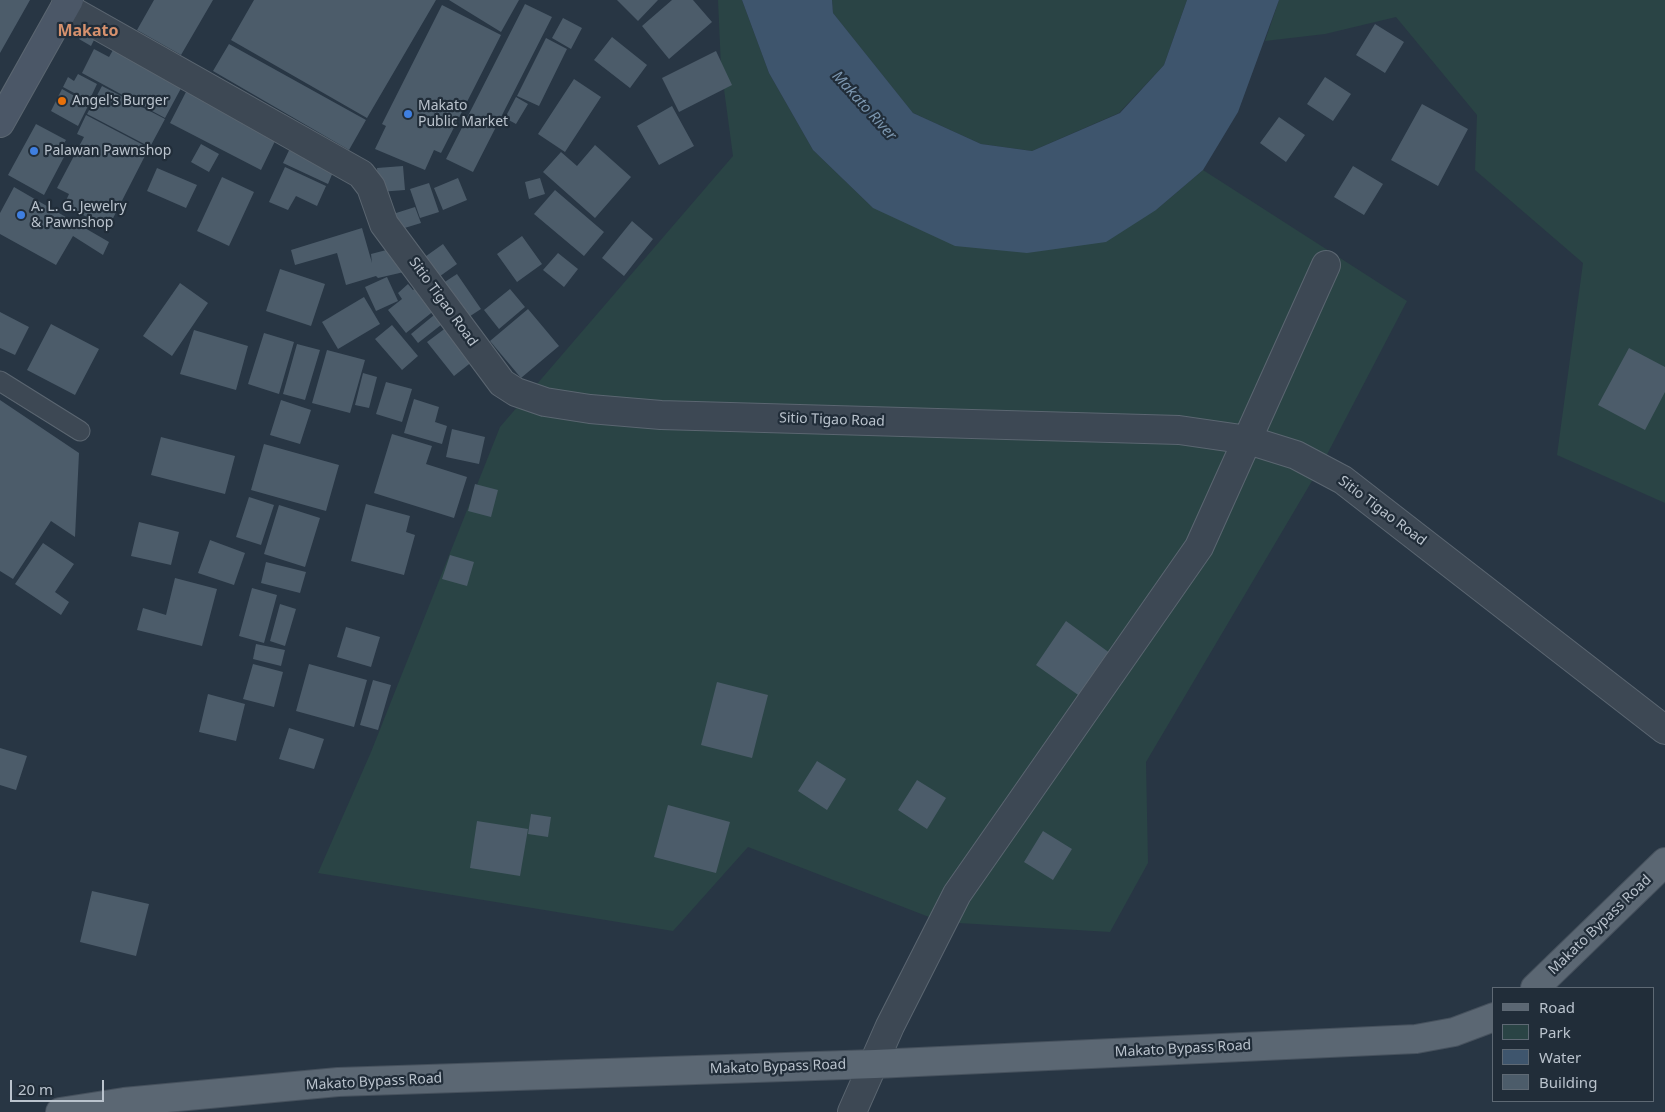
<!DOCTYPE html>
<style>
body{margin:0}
#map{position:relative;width:1665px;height:1112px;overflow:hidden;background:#283644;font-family:"Noto Sans",sans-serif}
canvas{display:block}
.legend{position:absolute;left:1492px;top:987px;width:162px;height:115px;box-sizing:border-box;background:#212d39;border:1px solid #5e6974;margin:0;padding:6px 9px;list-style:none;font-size:15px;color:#bac3cd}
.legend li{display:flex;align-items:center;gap:10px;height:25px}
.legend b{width:25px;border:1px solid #5e6974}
.scale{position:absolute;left:10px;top:1080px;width:94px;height:22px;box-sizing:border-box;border:2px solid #bac3cd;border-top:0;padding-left:6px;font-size:15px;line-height:18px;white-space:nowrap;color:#bac3cd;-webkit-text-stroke:4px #212d39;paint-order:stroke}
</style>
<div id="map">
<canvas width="1665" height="1112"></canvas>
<ul class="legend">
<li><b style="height:6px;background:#5b6773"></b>Road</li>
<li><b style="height:14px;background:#2a4445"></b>Park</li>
<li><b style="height:14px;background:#3e556d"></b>Water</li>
<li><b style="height:14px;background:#4c5c6a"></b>Building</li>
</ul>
<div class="scale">20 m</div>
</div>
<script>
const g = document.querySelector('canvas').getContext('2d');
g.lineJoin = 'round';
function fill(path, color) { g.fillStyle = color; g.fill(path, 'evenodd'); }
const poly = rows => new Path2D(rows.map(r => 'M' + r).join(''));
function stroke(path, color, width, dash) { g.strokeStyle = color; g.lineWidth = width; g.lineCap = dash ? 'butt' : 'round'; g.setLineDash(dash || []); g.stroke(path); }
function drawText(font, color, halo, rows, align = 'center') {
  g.font = font + ' "Noto Sans",sans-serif'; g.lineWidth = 4.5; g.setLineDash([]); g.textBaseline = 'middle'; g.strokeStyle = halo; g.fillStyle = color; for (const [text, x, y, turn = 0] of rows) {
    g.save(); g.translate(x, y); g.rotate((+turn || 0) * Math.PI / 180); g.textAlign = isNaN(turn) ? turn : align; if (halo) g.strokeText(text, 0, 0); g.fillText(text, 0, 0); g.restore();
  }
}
fill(poly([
 [718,0,742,0,769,73,813,150,873,208,1156,210,1203,170,1407,301,1322,464,1146,762,1148,863,1110,932,942,922,748,847,673,931,318,873,371,752,500,427,733,156,721,67],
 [832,0,1187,0,1164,65,1119,113,1032,151,981,144,913,113,833,13],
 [1279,0,1665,0,1665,503,1557,455,1583,263,1475,170,1477,115,1396,17,1325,34,1265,41]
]), '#2a4445');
fill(poly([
 [742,0,832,0,833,13,913,113,981,144,1032,151,1120,113,1164,65,1187,0,1279,0,1238,112,1203,170,1156,210,1106,242,1027,253,955,246,873,208,813,150,769,73]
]), '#3e556d');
fill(poly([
 [0,0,30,0,0,53],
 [154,0,213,0,181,55,137,30],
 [254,0,436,0,367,118,231,40],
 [449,0,519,0,501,32],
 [617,0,658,0,638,21],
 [672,0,693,0,712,22,669,59,642,26],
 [525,4,552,17,473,172,446,159],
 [442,5,501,35,441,153,434,150,425,170,375,149,386,126,382,124],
 [563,18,582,28,571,49,552,38],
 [88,24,99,30,91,46,79,39],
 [1375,24,1404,42,1385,73,1356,55],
 [612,37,647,65,630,88,594,60],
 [546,38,567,49,539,106,517,96],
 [117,43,186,79,165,118,82,73,94,49,109,57],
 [229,44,366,120,349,150,213,71],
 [716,51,732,85,679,112,662,78],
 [78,74,97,84,89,101,63,87,68,77,74,81],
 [1325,77,1351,94,1333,121,1307,104],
 [574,79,601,97,565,152,538,134],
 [102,86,165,119,150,147,87,114],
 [62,89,89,104,78,126,51,111],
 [187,90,277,137,261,170,170,123],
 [516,97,528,104,516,124,505,118],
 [1422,104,1468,129,1438,186,1391,160],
 [672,106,694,146,659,165,637,126],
 [86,115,149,148,108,228,64,205,69,194,57,188,84,137,77,134],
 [1279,117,1305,135,1286,162,1260,143],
 [36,124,66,140,58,154,64,157,44,195,8,175],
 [201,144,219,154,209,172,191,162],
 [292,144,336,165,328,184,283,163],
 [595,145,631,177,595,218,543,172,561,152,577,166],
 [403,166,405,190,379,192,377,168],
 [1353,166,1383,184,1364,215,1334,197],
 [285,167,326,186,317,206,296,196,288,210,269,202],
 [157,168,197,185,186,208,147,191],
 [222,177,254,192,229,246,197,231],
 [458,178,467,200,443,210,434,188],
 [540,178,545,194,529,199,525,182],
 [429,183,439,212,420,218,410,189],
 [14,187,109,242,103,255,73,236,56,265,0,234,0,213],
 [555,190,604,232,584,256,534,214],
 [415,207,421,223,398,230,393,214],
 [632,221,653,239,624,276,602,258],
 [362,228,372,263,371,254,398,247,404,272,378,278,376,276,346,285,337,253,295,265,291,250],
 [522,236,542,264,517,282,497,254],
 [443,244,457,264,436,279,422,259],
 [558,253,578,269,564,287,543,270],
 [280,269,325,284,311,326,266,311],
 [457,274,481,309,461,322,437,287],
 [387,277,398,301,376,311,365,287],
 [180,283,208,303,172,356,143,336],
 [422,283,440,306,406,333,388,310,402,299,398,293,408,284,413,290],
 [510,289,525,307,499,329,484,310],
 [364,297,380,324,338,349,322,322],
 [528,309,559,346,521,378,490,341],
 [439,311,446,321,418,343,411,334],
 [0,312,29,327,15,355,0,348],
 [51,324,99,349,75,395,27,370],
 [392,325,418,356,402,370,375,339],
 [447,327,473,361,454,376,427,342],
 [194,330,248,346,236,390,180,374],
 [264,333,294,342,279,394,248,384],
 [297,344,320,350,305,400,283,394],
 [1629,348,1665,367,1665,392,1645,430,1598,405],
 [327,350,365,360,350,413,312,403],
 [363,373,377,377,369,408,355,405],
 [386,382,412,389,402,422,376,414],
 [414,399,439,407,435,422,447,426,442,444,404,433],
 [0,400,79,453,75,537,51,521,13,579,0,571],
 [281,400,311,410,300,444,270,435],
 [452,429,485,437,479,464,446,457],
 [392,434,432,446,426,464,467,477,454,518,374,493],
 [161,437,235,456,225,494,151,475],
 [264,444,339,465,326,511,251,490],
 [475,484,498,490,491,517,468,511],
 [249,497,274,505,261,545,236,537],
 [366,504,410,516,406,532,415,535,404,575,351,561],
 [279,505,320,518,305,567,264,554],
 [139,522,179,532,171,565,131,556],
 [210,540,245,553,234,585,198,573],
 [43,543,74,564,55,592,69,602,61,615,15,584],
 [450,555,474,562,467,586,442,579],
 [266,562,306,572,300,593,261,583],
 [175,578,217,589,202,646,137,630,143,608,166,615],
 [252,588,277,595,264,643,239,636],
 [280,604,296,609,285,646,270,641],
 [1066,621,1118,659,1088,702,1036,665],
 [346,627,380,637,371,667,337,657],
 [256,644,285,650,281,666,253,659],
 [253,664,283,672,274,707,243,699],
 [309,664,367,680,354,727,296,711],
 [373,680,391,685,378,730,360,725],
 [717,682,768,695,752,758,701,745],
 [208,694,245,704,236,741,199,732],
 [289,728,324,739,314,769,279,759],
 [0,748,27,756,16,790,0,785],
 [817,761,846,779,827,810,798,791],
 [917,780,946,798,927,829,898,810],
 [668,805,730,822,716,873,654,857],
 [531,814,551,817,548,837,528,834],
 [477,821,528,829,520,876,470,868],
 [1043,831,1072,849,1053,880,1024,862],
 [92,891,149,904,136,956,80,942]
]), '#4c5c6a');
const service = poly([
 [0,381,80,431]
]);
const minor = poly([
 [65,7,361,174,371,187,384,224,502,383,516,392,545,402,590,409,661,415,1179,430,1248,440,1296,455,1343,480,1665,730],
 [852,1112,890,1026,957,894,1199,547,1326,265]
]);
const secondary = poly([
 [0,123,69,0]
]);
const primary = poly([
 [1535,988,1665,862],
 [60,1112,124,1102,338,1082,875,1064,1416,1039,1454,1032,1494,1017]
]);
stroke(service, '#5b6671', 21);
stroke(minor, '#5b6671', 30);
stroke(secondary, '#5b6671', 30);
stroke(primary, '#46515d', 30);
stroke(service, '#3d4854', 19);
stroke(minor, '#3d4854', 28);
stroke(secondary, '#4b5767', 28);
stroke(primary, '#5b6773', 28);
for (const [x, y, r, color] of [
 [62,101,5,"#e8710a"],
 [408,114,5,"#3f7fe0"],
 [34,151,5,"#3f7fe0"],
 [21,215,5,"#3f7fe0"]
]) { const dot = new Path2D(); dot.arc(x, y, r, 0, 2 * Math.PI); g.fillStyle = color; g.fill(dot); stroke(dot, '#212d39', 2); }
drawText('14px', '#bac3cd', '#212d39', [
 ["Angel's Burger",72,101],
 ["Makato",418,106],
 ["Public Market",418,122],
 ["Palawan Pawnshop",44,151],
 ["A. L. G. Jewelry",31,207],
 ["& Pawnshop",31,223]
], 'left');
drawText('14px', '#bac3cd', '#212d39', [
 ["Sitio Tigao Road",443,302,54],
 ["Sitio Tigao Road",832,420,2],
 ["Sitio Tigao Road",1382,511,37],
 ["Makato Bypass Road",1600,925,-44],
 ["Makato Bypass Road",1183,1049,-3],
 ["Makato Bypass Road",778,1067,-2],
 ["Makato Bypass Road",374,1082,-3]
]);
drawText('italic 15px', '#7b96af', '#212d39', [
 ["Makato River",864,106,48]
]);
drawText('bold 16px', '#d6916d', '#212d39', [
 ["Makato",88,31]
]);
</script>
